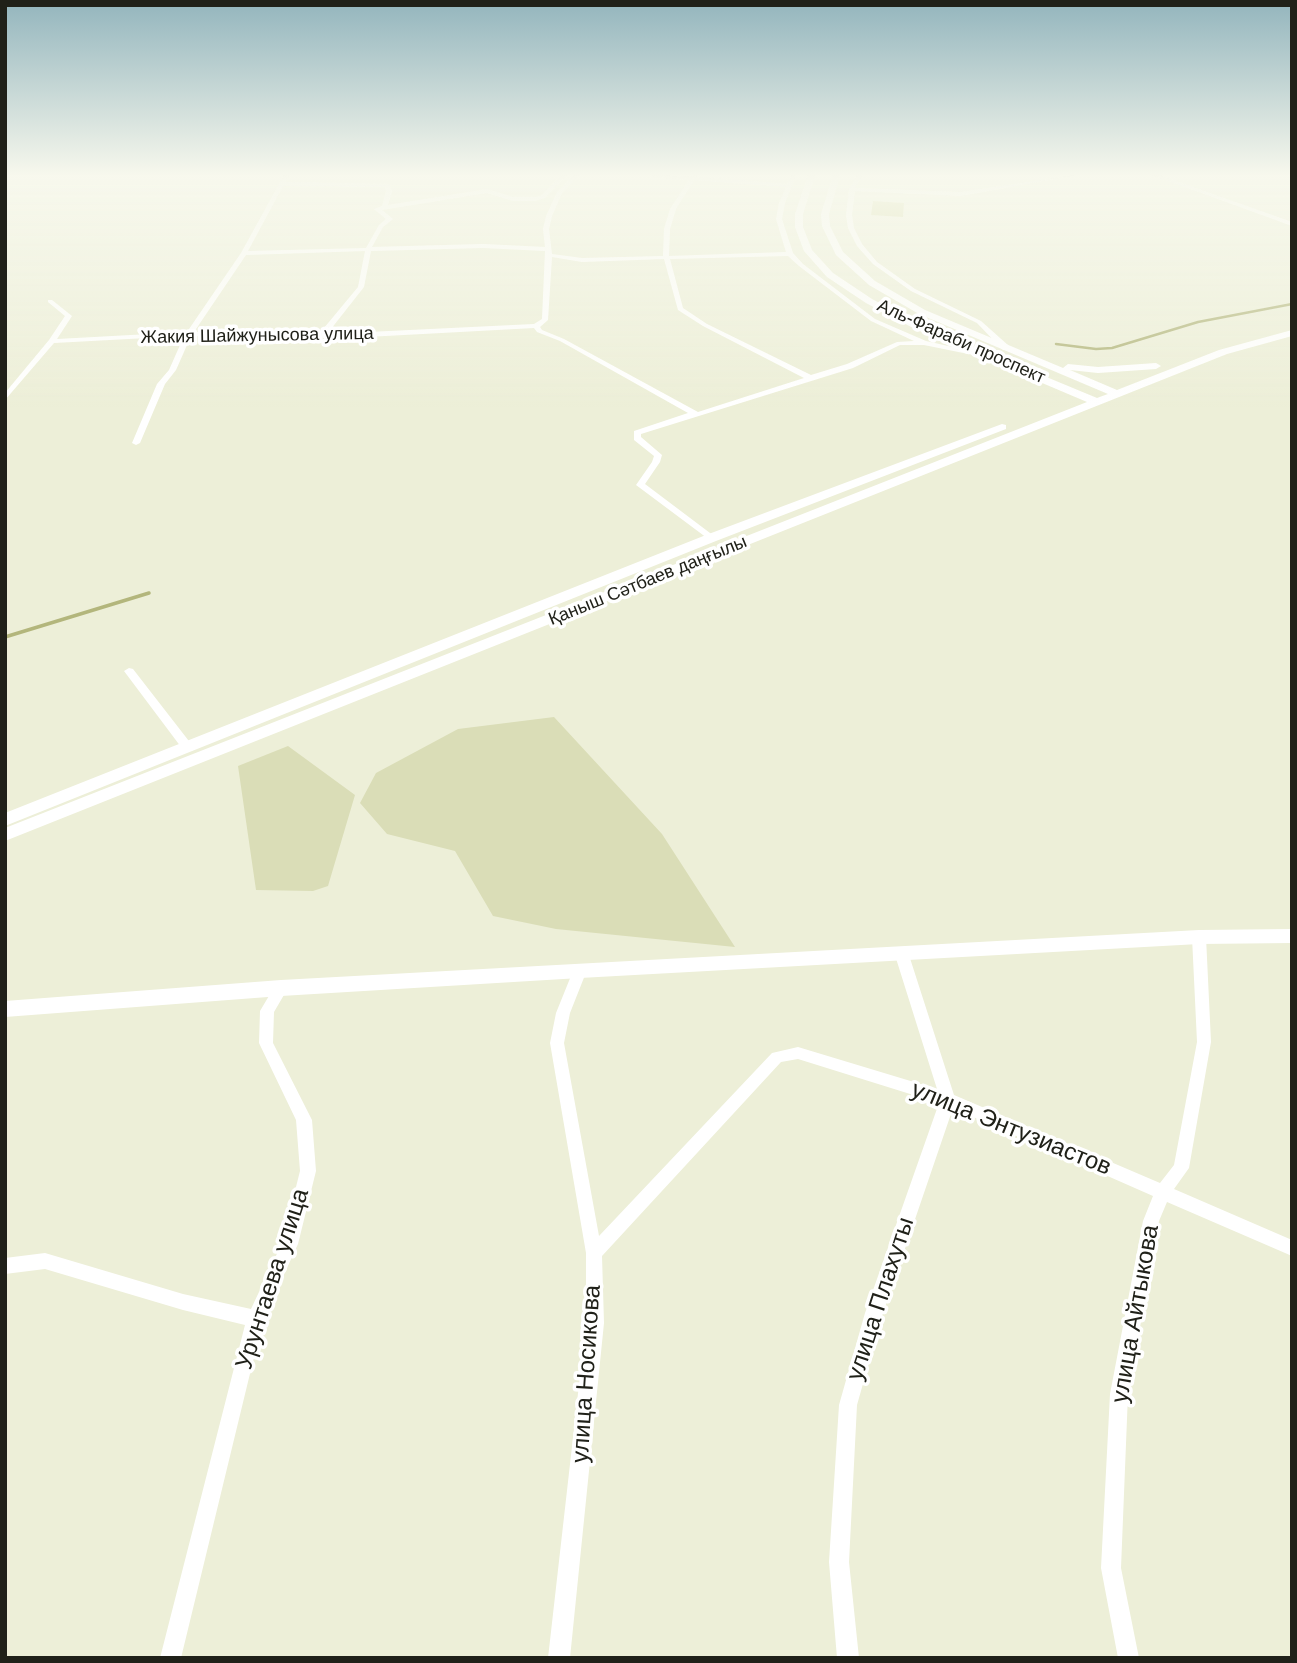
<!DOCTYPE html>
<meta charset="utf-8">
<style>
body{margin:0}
#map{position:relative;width:1297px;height:1663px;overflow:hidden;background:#edefd8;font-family:Arial,sans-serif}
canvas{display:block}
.frame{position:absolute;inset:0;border:7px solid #202119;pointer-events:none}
</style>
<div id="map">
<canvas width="1297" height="1663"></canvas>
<div class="frame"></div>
</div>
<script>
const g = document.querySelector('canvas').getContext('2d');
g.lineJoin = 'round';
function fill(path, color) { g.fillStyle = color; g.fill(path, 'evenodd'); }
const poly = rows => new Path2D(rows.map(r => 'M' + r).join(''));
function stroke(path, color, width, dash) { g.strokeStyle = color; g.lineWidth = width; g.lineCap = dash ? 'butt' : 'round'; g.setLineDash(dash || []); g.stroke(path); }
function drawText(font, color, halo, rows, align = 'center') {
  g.font = font + ' Arial,sans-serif'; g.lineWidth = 7; g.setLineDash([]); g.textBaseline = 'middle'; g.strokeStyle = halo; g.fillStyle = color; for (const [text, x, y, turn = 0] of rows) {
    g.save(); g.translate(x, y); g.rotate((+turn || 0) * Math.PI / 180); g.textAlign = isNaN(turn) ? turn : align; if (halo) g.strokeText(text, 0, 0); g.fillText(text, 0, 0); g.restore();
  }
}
fill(poly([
 [554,717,662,834,735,947,556,929,493,916,455,851,387,834,360,803,376,773,458,729],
 [288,746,355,795,328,886,313,891,256,890,238,766]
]), '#daddb7');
stroke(poly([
 [1056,344,1096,349,1112,348,1198,322,1292,304]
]), '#b3b67c', 2.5);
stroke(poly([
 [5,637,149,593]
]), '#b3b67c', 3.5);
fill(poly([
 [873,201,904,203,903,217,871,215]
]), '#d3d79c');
fill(poly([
 [284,175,289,175,285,182,389,184,392,191,388,205,487,189,513,197,535,197,541,196,561,175,567,175,545,198,535,201,513,201,487,193,382,210,393,219,383,227,372,247,483,244,545,247,543,229,546,216,557,192,574,175,579,175,562,193,552,216,549,229,552,254,582,258,663,256,664,229,670,209,689,180,653,177,651,175,691,177,697,175,696,177,787,184,792,175,796,175,785,203,782,219,793,253,803,264,875,319,926,341,992,356,988,358,924,345,900,345,853,368,641,434,641,437,662,455,660,462,645,484,714,536,716,538,711,541,636,485,652,462,654,456,634,440,634,431,688,413,560,341,537,332,534,328,348,338,191,336,176,370,165,384,140,443,136,445,132,443,157,384,169,370,184,336,54,343,5,400,5,393,49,340,65,316,48,302,48,300,52,300,72,316,57,339,187,332,241,253,284,175],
 [694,180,786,187,779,203,776,219,786,252,669,256,670,229,676,209,694,180],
 [283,186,385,187,386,191,382,206,374,209,386,219,379,225,366,248,248,251,283,186],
 [483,248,545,251,542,319,534,324,327,334,364,287,371,251,483,248],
 [365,251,358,287,319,334,194,332,246,255,365,251],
 [788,256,799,266,871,321,914,341,897,342,847,364,811,375,707,324,683,308,670,259,788,256],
 [552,257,582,262,664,259,678,310,703,326,804,378,698,412,564,339,542,330,540,327,548,320,552,257],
 [857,175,862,175,855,188,961,192,1076,175,961,196,855,191,852,215,854,228,862,244,877,262,915,289,981,321,1009,346,1009,350,1003,350,977,323,911,291,873,264,857,246,848,228,846,215,849,189,857,175],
 [1152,175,1159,175,1292,222,1292,226,1152,175],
 [129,668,133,669,192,745,194,748,192,751,184,751,124,671,129,668],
 [1199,932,1204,933,1206,937,1211,1042,1189,1168,1174,1189,1292,1240,1292,1256,1167,1202,1159,1221,1128,1394,1121,1568,1139,1658,1118,1658,1101,1568,1110,1394,1143,1221,1153,1196,953,1108,883,1313,857,1405,849,1562,859,1658,837,1658,829,1562,839,1405,865,1313,939,1103,798,1059,781,1062,602,1256,604,1323,570,1658,548,1658,586,1323,586,1253,550,1043,556,1013,575,966,580,965,585,966,587,970,570,1013,564,1043,599,1236,772,1053,798,1047,937,1089,894,952,896,948,901,947,906,948,908,952,954,1095,1160,1183,1174,1165,1197,1042,1192,937,1194,933,1199,932],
 [281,983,286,984,288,988,274,1012,273,1043,312,1120,316,1171,298,1244,263,1320,181,1658,160,1658,245,1325,183,1310,45,1269,5,1274,5,1258,45,1253,183,1294,251,1309,282,1243,300,1171,296,1120,259,1043,260,1011,276,984,281,983]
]), '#fff');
fill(poly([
 [808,175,815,175,803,214,803,227,812,250,833,273,872,299,921,325,1097,398,1108,394,919,314,869,285,836,255,822,226,821,214,833,175,840,175,829,214,830,226,843,252,875,281,925,310,1063,368,1068,364,1098,367,1156,363,1161,366,1156,369,1098,373,1070,370,1117,390,1219,350,1292,330,1292,336,1227,354,5,841,5,828,1087,402,915,329,866,303,827,277,804,251,795,227,795,214,808,175],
 [1002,424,1006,425,1006,429,716,541,5,826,5,813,706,535,1002,424],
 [1292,929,1292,943,1199,944,580,978,281,996,5,1017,5,1001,281,980,1199,930,1292,929]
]), '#fff');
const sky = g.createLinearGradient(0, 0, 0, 407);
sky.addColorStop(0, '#93b5bd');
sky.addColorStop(0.43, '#f7f8ed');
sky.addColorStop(1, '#f7f8ed00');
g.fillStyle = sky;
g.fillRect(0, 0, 1297, 407);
drawText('18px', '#202119', '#fff', [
 ["Жакия Шайжунысова улица",257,336,-1],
 ["Аль-Фараби проспект",961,342,24],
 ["Қаныш Сәтбаев даңғылы",648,581,-22]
]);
drawText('24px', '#202119', '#fff', [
 ["улица Энтузиастов",1011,1129,22],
 ["Урунтаева улица",273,1279,-72],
 ["улица Плахуты",881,1299,-72],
 ["улица Айтыкова",1136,1314,-80],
 ["улица Носикова",587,1374,-86]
]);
</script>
